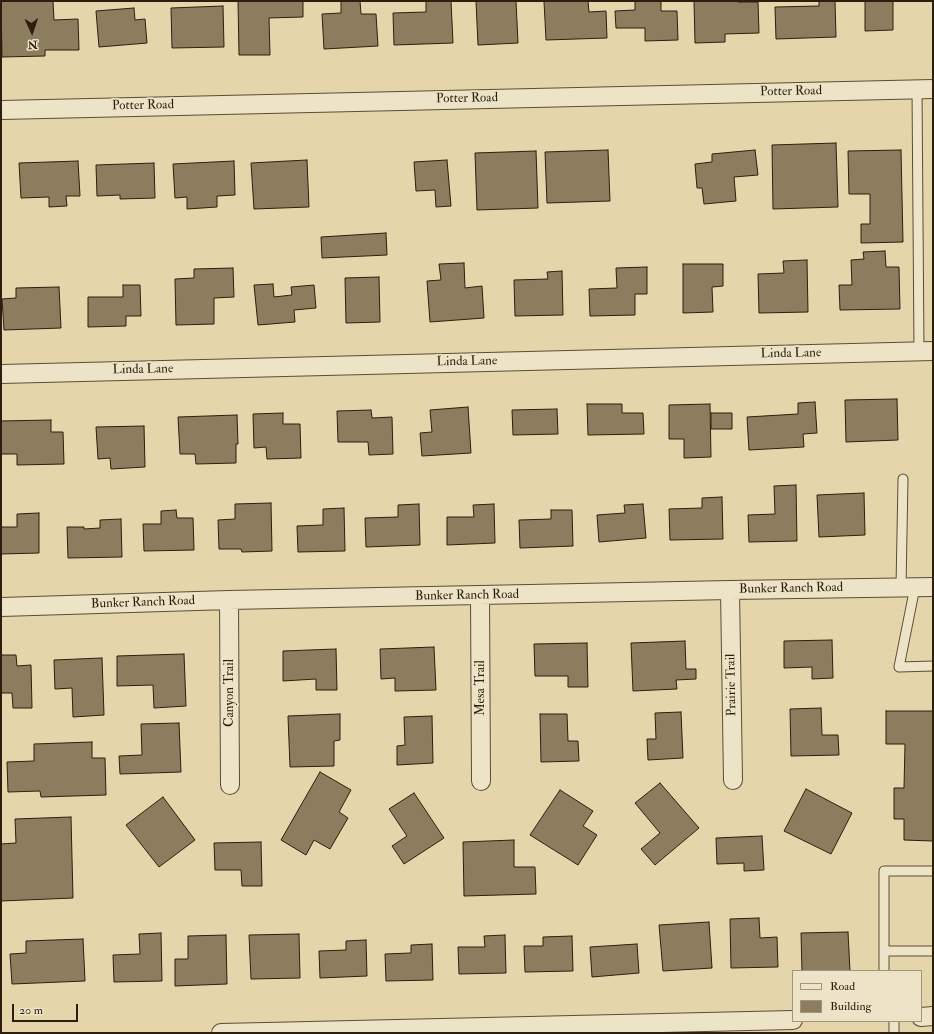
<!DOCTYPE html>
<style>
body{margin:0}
#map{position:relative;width:934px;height:1034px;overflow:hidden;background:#e4d5ab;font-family:"IM FELL Double Pica",serif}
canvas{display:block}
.frame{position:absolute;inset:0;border:2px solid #2e1e0d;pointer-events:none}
.legend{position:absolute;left:792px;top:970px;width:130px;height:52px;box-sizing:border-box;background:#ede4c8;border:1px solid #a1957d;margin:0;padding:5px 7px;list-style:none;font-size:12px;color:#2e1e0d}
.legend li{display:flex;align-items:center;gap:8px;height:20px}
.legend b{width:20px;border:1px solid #a1957d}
.north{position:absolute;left:12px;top:12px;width:40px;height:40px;-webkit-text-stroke:3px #ede4c8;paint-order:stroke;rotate:177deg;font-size:11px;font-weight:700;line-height:16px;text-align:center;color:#2e1e0d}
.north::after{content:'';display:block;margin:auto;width:14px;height:18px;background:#2e1e0d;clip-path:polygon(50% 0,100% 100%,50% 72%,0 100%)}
.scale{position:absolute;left:12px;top:1004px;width:66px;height:18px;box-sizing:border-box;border:2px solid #2e1e0d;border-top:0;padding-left:5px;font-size:12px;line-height:14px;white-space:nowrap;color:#2e1e0d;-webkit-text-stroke:3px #ede4c8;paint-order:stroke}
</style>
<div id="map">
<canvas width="934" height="1034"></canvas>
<div class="frame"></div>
<ul class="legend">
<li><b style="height:5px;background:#ede4c8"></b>Road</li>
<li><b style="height:11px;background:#8d7d5f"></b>Building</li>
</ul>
<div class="north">N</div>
<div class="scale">20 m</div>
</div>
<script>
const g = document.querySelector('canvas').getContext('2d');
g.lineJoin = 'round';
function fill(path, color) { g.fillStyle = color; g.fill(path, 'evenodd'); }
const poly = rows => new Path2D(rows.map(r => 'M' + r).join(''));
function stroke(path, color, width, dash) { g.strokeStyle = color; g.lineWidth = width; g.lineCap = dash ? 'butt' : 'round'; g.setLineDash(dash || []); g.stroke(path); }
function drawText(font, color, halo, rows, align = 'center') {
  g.font = font + ' "IM FELL Double Pica",serif'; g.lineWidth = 3.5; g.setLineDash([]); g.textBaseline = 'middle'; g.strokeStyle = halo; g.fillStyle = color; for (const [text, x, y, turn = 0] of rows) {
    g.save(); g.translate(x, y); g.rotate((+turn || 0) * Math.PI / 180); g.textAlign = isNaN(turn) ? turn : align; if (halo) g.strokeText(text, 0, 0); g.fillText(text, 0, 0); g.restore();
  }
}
const building = poly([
 [1,1,53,1,54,20,78,19,79,50,45,50,45,56,2,57,1,1],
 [238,1,303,1,303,17,269,18,270,55,239,55,238,1],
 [341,1,360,1,361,14,376,14,378,46,324,49,322,14,341,13,341,1],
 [426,1,451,1,453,43,394,45,393,13,426,12,426,1],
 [476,1,516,1,518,43,478,45,476,1],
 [544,1,588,1,589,12,606,11,607,38,546,40,544,1],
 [635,1,661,1,661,11,677,11,678,40,645,41,645,28,616,28,615,11,635,10,635,1],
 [694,1,738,1,738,2,758,2,759,33,725,34,725,42,695,43,694,1],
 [819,1,835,1,836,37,776,39,775,7,819,6,819,1],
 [865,1,893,1,893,30,865,31,865,1],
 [223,6,224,47,172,48,171,8,223,6],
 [134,8,135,20,145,19,147,43,99,47,96,11,134,8],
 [836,143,838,207,773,209,772,145,836,143],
 [608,150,610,201,547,203,545,152,608,150],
 [755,150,758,175,734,177,736,201,704,204,702,188,697,188,695,164,712,162,712,154,755,150],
 [901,150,903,242,861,243,861,224,870,224,870,194,849,194,848,151,901,150],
 [536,151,538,208,477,210,475,153,536,151],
 [307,160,309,207,254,209,251,163,307,160],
 [447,160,451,206,436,207,435,190,416,191,414,162,447,160],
 [78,161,80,196,66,196,67,206,49,207,49,197,21,198,19,163,78,161],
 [234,161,235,195,217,196,217,207,187,209,187,197,175,198,173,164,234,161],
 [154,163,155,198,120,199,120,195,97,196,96,165,154,163],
 [386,233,387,255,322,258,321,237,386,233],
 [885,251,886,267,899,267,900,309,840,310,839,285,852,285,851,260,864,259,863,252,885,251],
 [807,260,808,312,759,313,758,274,784,273,783,261,807,260],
 [464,263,465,288,482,286,484,318,430,322,427,281,441,280,439,264,464,263],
 [683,264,723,264,723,286,712,287,713,312,683,313,683,264],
 [647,267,647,294,635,294,635,315,590,316,589,289,617,288,616,268,647,267],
 [233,268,234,297,214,298,214,324,176,325,175,279,194,278,194,269,233,268],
 [562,271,563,315,515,316,514,280,548,279,547,272,562,271],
 [379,277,380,322,346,323,345,278,379,277],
 [273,284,274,297,292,295,291,287,314,285,316,308,294,310,295,322,258,325,254,285,273,284],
 [123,285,140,285,141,316,126,316,126,326,88,327,88,297,123,297,123,285],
 [59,287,61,328,4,330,2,299,16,298,16,288,59,287],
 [897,399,898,440,846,442,845,400,897,399],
 [815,402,817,433,803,434,804,447,749,450,747,417,798,414,798,403,815,402],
 [587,404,622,404,622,413,643,413,644,434,588,435,587,404],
 [710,404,711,457,684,458,684,439,669,439,669,405,710,404],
 [468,407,471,453,422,456,420,433,432,432,430,410,468,407],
 [557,409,558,434,513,435,512,410,557,409],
 [371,410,372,418,392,417,393,454,369,455,368,442,338,442,337,411,371,410],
 [283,413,283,424,300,424,301,458,267,459,266,447,254,448,253,414,283,413],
 [711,413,732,413,732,429,711,429,711,413],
 [237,415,238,444,236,444,236,463,196,464,195,454,180,454,178,417,237,415],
 [51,420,51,432,63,432,64,464,17,465,17,454,1,454,1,421,51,420],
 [144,426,145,467,111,469,110,458,98,459,96,427,144,426],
 [796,485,797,541,749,542,748,515,775,514,774,486,796,485],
 [864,493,865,535,819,537,817,495,864,493],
 [722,497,723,539,670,540,669,509,702,508,702,498,722,497],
 [271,503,272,551,242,552,241,549,219,549,218,520,235,519,235,504,271,503],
 [419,504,420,545,366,547,365,518,398,517,398,505,419,504],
 [494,504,495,543,447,545,447,517,474,517,473,505,494,504],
 [643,504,646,538,599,542,597,515,625,513,624,505,643,504],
 [344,508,345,551,298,552,297,526,323,525,323,509,344,508],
 [176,510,177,518,193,518,194,550,144,551,143,524,161,524,161,511,176,510],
 [551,510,572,510,573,546,520,548,519,520,551,519,551,510],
 [39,513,39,553,1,554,1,527,17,527,17,514,39,513],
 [121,519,122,557,68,558,67,527,84,527,84,529,100,528,100,520,121,519],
 [832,640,833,678,812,679,812,667,784,668,784,641,832,640],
 [685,641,686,669,696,669,696,679,676,680,677,689,633,691,631,643,685,641],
 [587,643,588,687,568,687,568,676,535,676,534,644,587,643],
 [434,647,436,690,395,691,395,678,381,679,380,649,434,647],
 [336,649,337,690,316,690,316,679,283,681,283,651,336,649],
 [184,654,186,706,154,708,153,685,117,686,117,656,184,654],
 [1,655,16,655,17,666,31,665,32,708,13,708,12,693,1,693,1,655],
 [102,658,104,715,73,717,72,688,55,689,54,660,102,658],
 [821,708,822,735,838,735,839,755,791,756,790,709,821,708],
 [886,711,933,711,933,841,904,840,904,819,894,819,894,788,904,788,905,744,886,744,886,711],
 [681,712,683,758,648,760,647,739,656,739,655,713,681,712],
 [340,714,340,740,334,741,334,766,290,767,288,716,340,714],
 [540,714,567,714,568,741,578,741,579,761,541,762,540,714],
 [432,716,433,763,397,765,397,746,405,745,404,717,432,716],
 [179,723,181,772,120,774,119,756,142,755,141,724,179,723],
 [92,742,92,758,105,758,106,795,41,797,40,791,8,792,7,762,34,761,34,744,92,742],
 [320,772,351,790,339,812,348,818,330,849,314,840,306,855,281,840,320,772],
 [660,783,699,828,655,865,641,849,660,833,635,803,660,783],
 [806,789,852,813,831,854,784,831,806,789],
 [560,790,593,811,583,826,597,835,578,865,530,835,560,790],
 [414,793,444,838,404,864,392,846,407,836,389,809,414,793],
 [163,797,195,840,159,867,126,825,163,797],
 [71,817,73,898,1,901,1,844,16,843,15,819,71,817],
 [762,836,764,870,744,871,744,863,717,864,716,838,762,836],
 [514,840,514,867,535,867,536,894,464,896,463,842,514,840],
 [261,842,262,886,242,886,241,870,215,870,214,843,261,842],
 [759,918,760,938,777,937,778,967,731,968,730,919,759,918],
 [709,922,712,968,663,971,659,925,709,922],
 [848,932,850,971,802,971,801,933,848,932],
 [161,933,162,981,114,982,113,955,140,954,139,934,161,933],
 [299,934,300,978,251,979,249,935,299,934],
 [226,935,227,984,175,986,175,959,188,959,188,936,226,935],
 [505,935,506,973,459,974,458,947,485,947,484,936,505,935],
 [572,936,573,971,525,972,524,946,543,946,543,937,572,936],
 [83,939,85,981,12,984,10,954,26,953,26,941,83,939],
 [366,940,367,976,320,978,319,951,346,950,346,941,366,940],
 [432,944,433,980,386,981,385,954,411,953,411,945,432,944],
 [637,944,639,973,592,977,590,947,637,944]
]);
fill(building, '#8d7d5f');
stroke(building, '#2e1e0d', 1);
const lane = poly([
 [917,89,919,351],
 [901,587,903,479],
 [915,587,899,667,933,666],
 [884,951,933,951],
 [884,971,884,871,933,871],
 [894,1033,894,1021]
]);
const street = poly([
 [1,110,933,89],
 [1,374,933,351],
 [730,590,733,780],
 [480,595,481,781],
 [229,600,230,785],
 [1,607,229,600,730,590,933,587],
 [921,1017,933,1016],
 [221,1033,793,1020]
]);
stroke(lane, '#5c4c34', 11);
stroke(street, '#5c4c34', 20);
stroke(lane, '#ede4c8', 9);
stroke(street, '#ede4c8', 18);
drawText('13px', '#2e1e0d', '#ede4c8', [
 ["Potter Road",791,92,-1],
 ["Potter Road",467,99,-1],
 ["Potter Road",143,106,-1],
 ["Linda Lane",791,354,-1],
 ["Linda Lane",467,362,-1],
 ["Linda Lane",143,370,-1],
 ["Bunker Ranch Road",791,589,-1],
 ["Bunker Ranch Road",467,596,-1],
 ["Bunker Ranch Road",143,603,-2],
 ["Prairie Trail",732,685,-91],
 ["Mesa Trail",481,688,-90],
 ["Canyon Trail",230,693,-90]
]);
</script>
